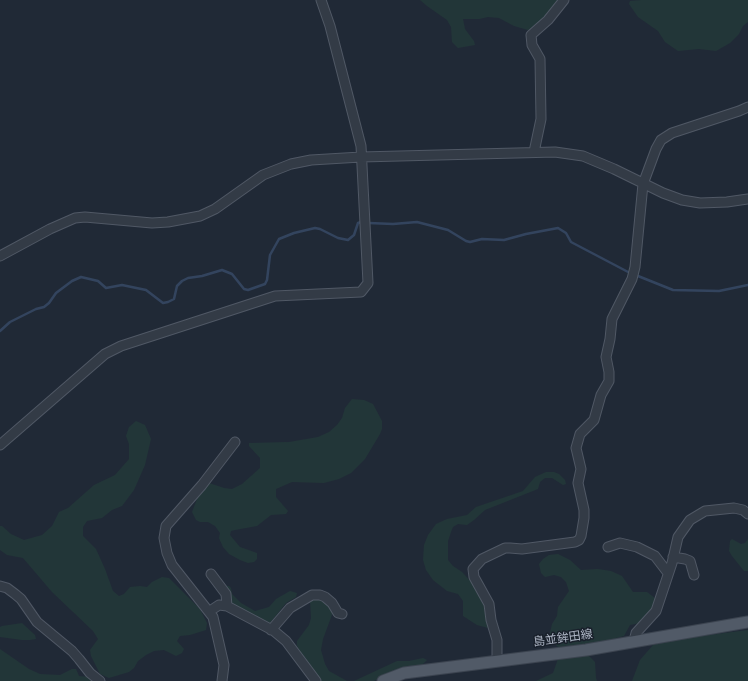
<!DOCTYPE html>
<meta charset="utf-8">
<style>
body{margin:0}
canvas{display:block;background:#202936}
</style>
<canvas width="748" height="681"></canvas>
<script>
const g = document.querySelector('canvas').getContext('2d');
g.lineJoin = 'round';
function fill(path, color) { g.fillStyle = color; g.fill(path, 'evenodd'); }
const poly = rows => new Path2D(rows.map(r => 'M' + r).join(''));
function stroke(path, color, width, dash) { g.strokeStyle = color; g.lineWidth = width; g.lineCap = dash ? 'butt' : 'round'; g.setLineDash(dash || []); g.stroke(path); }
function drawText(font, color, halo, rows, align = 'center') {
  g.font = font + ' Jost,"Noto Sans JP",sans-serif'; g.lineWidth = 3; g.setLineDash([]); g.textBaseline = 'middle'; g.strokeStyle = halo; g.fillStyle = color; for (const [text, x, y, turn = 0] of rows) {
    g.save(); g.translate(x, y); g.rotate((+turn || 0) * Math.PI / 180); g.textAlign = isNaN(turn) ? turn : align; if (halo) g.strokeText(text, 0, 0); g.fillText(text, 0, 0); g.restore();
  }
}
fill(poly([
 [420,0,567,0,561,7,558,16,548,25,528,30,514,26,499,18,488,17,479,19,463,19,465,29,474,41,475,45,458,48,452,42,451,27,447,20,427,6],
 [641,0,748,0,748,22,743,26,739,34,730,43,716,51,699,49,678,51,665,42,658,31,638,17,629,4,630,1],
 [352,399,364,400,373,404,382,421,382,429,380,434,365,459,351,473,339,479,324,483,292,482,276,489,276,497,288,511,286,514,271,515,257,526,235,530,231,531,230,535,240,547,257,553,257,559,254,562,248,563,240,560,229,554,223,547,219,538,220,533,215,526,208,522,200,522,196,520,192,512,199,494,209,483,224,488,232,489,242,484,260,468,260,458,249,446,249,443,289,442,318,437,329,432,337,425,342,418,345,408],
 [136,421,145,425,151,439,145,465,134,490,122,506,112,510,102,518,87,521,83,527,83,536,96,549,105,569,113,591,119,596,124,594,130,587,140,586,147,587,152,582,162,577,169,578,200,609,207,623,206,630,190,635,180,636,177,641,184,649,182,653,176,656,164,650,154,651,146,655,138,661,134,668,129,672,109,678,100,674,91,656,90,650,98,639,93,631,52,592,23,558,7,555,0,550,0,526,2,526,11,534,24,540,42,535,52,526,59,512,68,508,94,485,115,475,129,459,129,444,126,436,129,427],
 [546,472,554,472,559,474,565,480,566,484,563,485,552,478,545,478,540,482,538,489,485,510,474,520,467,525,458,524,453,527,451,532,448,541,448,560,453,566,462,572,474,585,485,598,491,627,488,628,477,625,463,616,463,601,458,594,447,591,433,580,426,570,423,560,424,545,428,535,436,524,447,519,467,515,476,507,523,491,535,477],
 [732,539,741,544,745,543,748,539,748,571,744,571,732,556,729,551,730,541],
 [558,554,570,560,581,570,598,569,611,571,622,576,633,592,647,592,655,598,657,603,645,622,630,625,624,636,606,641,572,647,559,648,551,640,550,633,552,624,557,616,558,607,569,591,566,582,561,577,554,575,545,577,541,573,539,564,543,559,549,555],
 [224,586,229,586,231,588,232,594,241,603,255,611,269,607,276,599,290,591,297,593,296,597,286,603,270,623,266,625,233,605,229,599],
 [316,597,326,602,333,612,323,639,321,650,325,664,329,671,347,681,320,681,300,653,297,645,297,641,309,625,311,618,310,600],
 [22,623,35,635,36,639,30,640,22,640,0,637,0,627,2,626],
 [748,630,748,681,632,681,640,660,653,645,677,639],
 [0,649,29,669,40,674,60,675,72,669,76,669,79,676,90,677,95,681,0,681],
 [587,654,595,662,596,678,597,681,536,681,553,673,558,659],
 [423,658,427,660,423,664,390,673,374,681,354,681,397,661,409,661]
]), '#223638');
stroke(poly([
 [369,223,393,224,417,222,448,230,466,241,470,242,482,239,504,240,526,234,558,228,566,233,571,242,630,273],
 [638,276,673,290,719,291,748,285],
 [0,331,10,322,36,309,44,307,49,303,56,293,72,281,81,277,98,281,106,288,122,285,146,290,163,303,168,302,174,299,177,286,182,281,188,278,202,276,222,270,232,274,244,289,248,290,265,284,267,280,270,255,279,239,294,233,315,228,320,229,338,238,348,240,354,235,358,223,361,222]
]), '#33445e', 2.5);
const minor = poly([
 [534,152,541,119,540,59,532,45,531,35,548,20,564,0],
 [0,256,50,229,75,218,85,217,152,223,168,222,200,216,215,209,263,175,291,164,311,160,361,157,555,152,583,156,614,169,663,193,682,200,700,203,727,202,748,199],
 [0,445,105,354,121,346,275,296,361,292,368,283,361,146,330,26,321,0],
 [608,547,620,543,637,547,655,556,668,573],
 [673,557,685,559,690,561,694,575],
 [211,574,226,594,227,606],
 [0,586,7,588,15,594,21,599,37,622,72,651,79,659,90,673,100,681],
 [210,611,219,605,227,606,274,631,286,641,316,681],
 [271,630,290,608,312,595,320,595,325,597,332,603,338,613,342,614],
 [634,641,636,633,656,611,672,563,678,537,690,520,705,511,734,508,743,510,748,514],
 [497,661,497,640,491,620,489,604,474,577,473,569,482,559,505,548,510,548,522,549,575,542,579,540,581,536,584,518,584,510,578,483,581,469,576,448,580,434,594,420,601,395,609,381,609,372,606,357,610,339,612,319,632,279,635,267,643,184,656,149,661,140,672,133,739,111,748,107],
 [222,681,224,665,213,617,172,565,167,553,164,538,166,526,202,485,235,442]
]);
const major = poly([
 [383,681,404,673,586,650,748,622]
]);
stroke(minor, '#505865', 11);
stroke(major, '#3c4450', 13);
stroke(minor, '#333b46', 9);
stroke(major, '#515a67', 11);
drawText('12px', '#adb5c4', '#19202b', [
 ["島並鉾田線",563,639,-8]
]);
</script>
